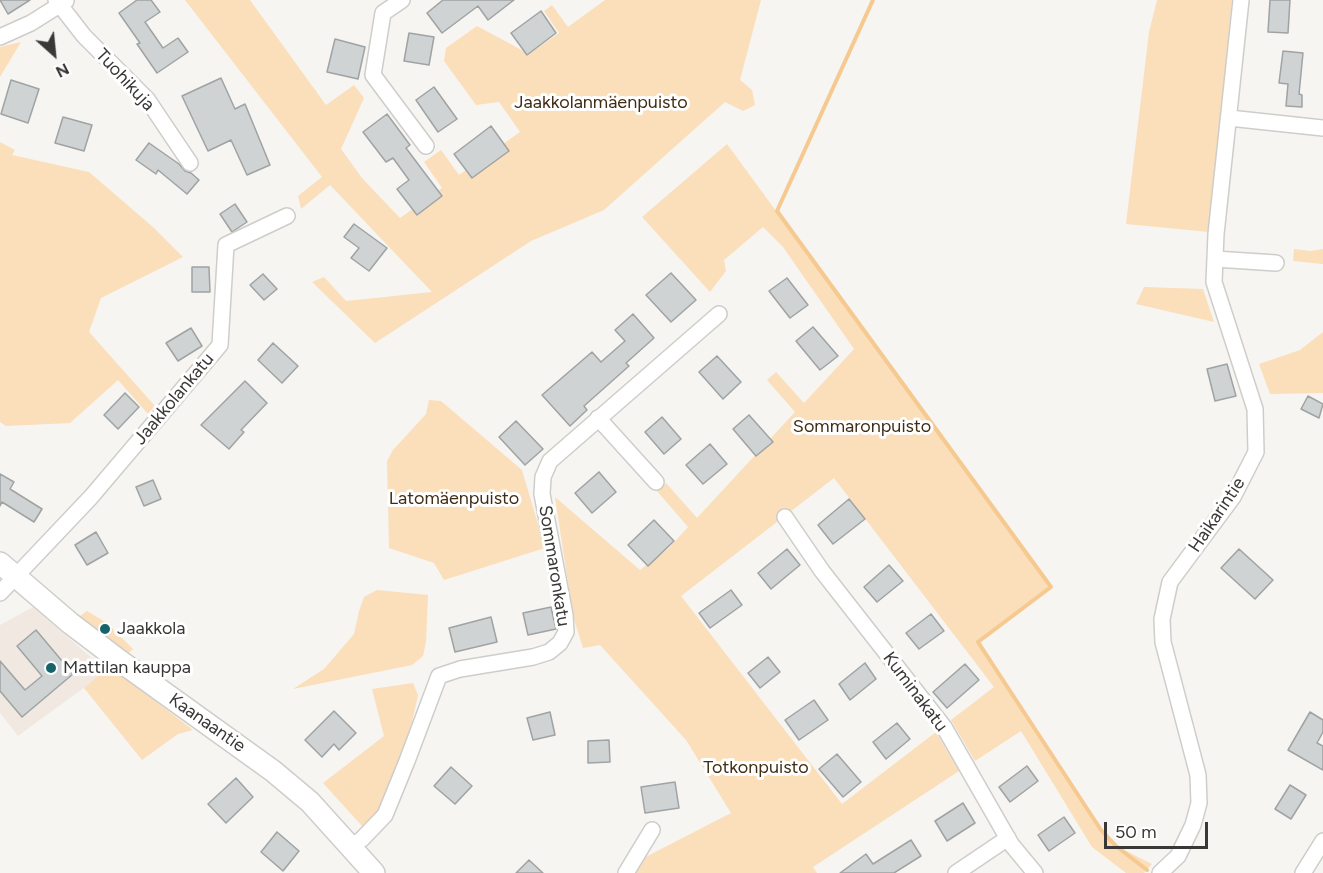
<!DOCTYPE html>
<meta charset="utf-8">
<style>
body{margin:0}
#map{position:relative;width:1323px;height:873px;overflow:hidden;background:#f7f5f2;font-family:Figtree,sans-serif}
canvas{display:block}
.north{position:absolute;left:24px;top:24px;width:60px;height:60px;-webkit-text-stroke:4px #fff;paint-order:stroke;rotate:153deg;font-size:16px;font-weight:700;line-height:24px;text-align:center;color:#393837}
.north::after{content:'';display:block;margin:auto;width:21px;height:27px;background:#393837;clip-path:polygon(50% 0,100% 100%,50% 72%,0 100%)}
.scale{position:absolute;left:1104px;top:822px;width:104px;height:27px;box-sizing:border-box;border:3px solid #393837;border-top:0;padding-left:8px;font-size:18px;line-height:21px;white-space:nowrap;color:#393837;-webkit-text-stroke:4px #fff;paint-order:stroke}
</style>
<div id="map">
<canvas width="1323" height="873"></canvas>
<div class="north">N</div>
<div class="scale">50 m</div>
</div>
<script>
const g = document.querySelector('canvas').getContext('2d');
g.lineJoin = 'round';
function fill(path, color) { g.fillStyle = color; g.fill(path, 'evenodd'); }
const poly = rows => new Path2D(rows.map(r => 'M' + r).join(''));
function stroke(path, color, width, dash) { g.strokeStyle = color; g.lineWidth = width; g.lineCap = dash ? 'butt' : 'round'; g.setLineDash(dash || []); g.stroke(path); }
function drawText(font, color, halo, rows, align = 'center') {
  g.font = font + ' Figtree,sans-serif'; g.lineWidth = 6; g.setLineDash([]); g.textBaseline = 'middle'; g.strokeStyle = halo; g.fillStyle = color; for (const [text, x, y, turn = 0] of rows) {
    g.save(); g.translate(x, y); g.rotate((+turn || 0) * Math.PI / 180); g.textAlign = isNaN(turn) ? turn : align; if (halo) g.strokeText(text, 0, 0); g.fillText(text, 0, 0); g.restore();
  }
}
fill(poly([
 [33,607,107,671,18,736,0,713,0,625]
]), '#f1e9e1');
fill(poly([
 [185,0,250,0,326,105,354,85,364,98,341,149,362,178,400,218,442,188,424,162,441,150,459,175,520,132,499,102,476,105,444,61,446,48,477,26,529,54,559,33,544,11,552,5,568,27,605,0,761,0,740,80,752,90,755,105,743,111,725,102,604,210,531,241,375,343,312,282,324,277,346,301,432,292,330,185,301,209,298,196,322,177],
 [1157,0,1232,0,1209,232,1126,224,1149,32],
 [21,42,0,77,0,47],
 [0,142,15,150,12,155,89,172,154,228,183,257,101,298,89,332,155,406,148,414,118,380,70,423,6,426,0,422],
 [727,144,1051,587,979,642,1101,830,1116,846,1152,864,1144,873,1126,873,1092,847,1021,731,975,761,951,720,994,687,834,478,681,596,842,804,936,732,959,771,813,867,817,873,628,873,632,864,731,813,686,740,600,645,583,648,573,616,555,497,640,570,669,548,688,527,657,491,666,483,697,518,795,412,767,380,776,372,804,403,854,349,783,247,763,227,724,260,726,271,710,292,642,217],
 [1294,249,1310,251,1323,249,1323,264,1293,261],
 [1144,287,1203,289,1214,322,1136,304],
 [1323,332,1323,393,1270,394,1259,364,1300,350],
 [429,400,441,401,522,470,545,548,444,580,434,563,389,548,387,461,393,450,426,414],
 [377,590,428,595,426,642,423,656,412,665,293,689,324,669,354,634,359,611,364,597],
 [87,611,107,623,133,649,120,661,70,623],
 [110,666,193,730,178,734,142,760,84,688],
 [413,683,418,695,412,722,394,775,381,807,362,826,323,783,384,736,372,689]
]), '#fbdeba');
stroke(poly([
 [873,0,777,211,1051,587,978,642,1101,830,1116,846,1147,870]
]), '#f5c98f', 4);
const building = poly([
 [0,0,30,0,8,14,0,0],
 [137,0,151,0,160,12,145,22,163,48,178,38,188,52,157,73,137,44,140,43,119,13,137,0],
 [443,0,514,0,488,20,478,6,442,33,427,13,443,0],
 [1270,0,1290,0,1288,33,1268,32,1270,0],
 [541,11,556,33,527,55,511,33,541,11],
 [409,33,434,37,429,65,404,61,409,33],
 [335,39,365,47,358,79,327,72,335,39],
 [1283,51,1303,53,1299,94,1302,95,1302,107,1286,106,1288,84,1279,83,1283,51],
 [221,78,235,109,245,104,270,165,247,175,231,140,208,151,182,96,221,78],
 [11,80,39,89,28,123,1,114,11,80],
 [434,87,457,119,438,132,416,100,434,87],
 [387,114,410,145,406,148,442,196,417,215,397,189,409,180,393,158,386,162,363,132,387,114],
 [63,117,92,125,84,151,55,143,63,117],
 [491,126,509,151,472,178,454,154,491,126],
 [149,143,179,164,185,171,191,173,199,180,187,194,158,170,156,174,136,160,149,143],
 [235,204,247,222,232,232,220,214,235,204],
 [354,224,387,248,369,271,351,258,359,248,344,237,354,224],
 [192,267,209,267,210,292,192,292,192,267],
 [671,273,696,300,671,322,646,295,671,273],
 [263,274,277,289,264,300,250,285,263,274],
 [787,278,808,305,790,318,769,291,787,278],
 [633,314,654,338,626,363,629,366,584,406,587,410,570,426,542,395,592,352,601,362,625,341,615,330,633,314],
 [813,327,838,356,820,370,796,341,813,327],
 [191,328,202,346,178,361,166,343,191,328],
 [273,343,298,366,282,383,258,360,273,343],
 [717,356,741,382,723,399,699,372,717,356],
 [1227,364,1236,396,1215,401,1207,369,1227,364],
 [245,381,267,403,241,430,244,432,229,449,201,425,245,381],
 [125,393,139,407,118,429,104,415,125,393],
 [1308,396,1323,404,1319,418,1301,409,1308,396],
 [749,415,773,442,756,456,733,429,749,415],
 [662,417,681,439,664,454,645,432,662,417],
 [516,421,543,449,525,465,499,437,516,421],
 [710,444,727,464,703,484,686,465,710,444],
 [599,472,616,492,592,513,575,493,599,472],
 [0,474,14,482,10,489,42,509,34,522,2,502,0,506,0,474],
 [153,480,161,499,144,506,136,487,153,480],
 [849,499,865,519,833,544,818,525,849,499],
 [654,520,674,541,648,566,628,545,654,520],
 [96,532,108,553,87,565,75,545,96,532],
 [787,549,800,565,771,589,758,573,787,549],
 [1239,549,1273,580,1255,599,1221,568,1239,549],
 [889,565,903,581,877,602,864,587,889,565],
 [731,590,742,605,710,628,699,613,731,590],
 [551,607,556,629,528,635,523,613,551,607],
 [931,614,944,631,919,649,906,633,931,614],
 [491,617,497,642,455,652,449,628,491,617],
 [36,630,73,674,22,717,0,691,0,661,25,690,42,676,17,646,36,630],
 [768,657,780,672,760,688,748,673,768,657],
 [865,663,876,679,850,700,839,684,865,663],
 [965,664,979,680,947,708,933,692,965,664],
 [814,700,828,720,799,740,785,720,814,700],
 [334,711,356,733,339,750,334,744,322,757,305,740,334,711],
 [550,712,555,735,533,740,527,718,550,712],
 [1310,712,1323,720,1323,732,1317,743,1323,746,1323,770,1288,750,1310,712],
 [897,723,910,739,886,759,873,742,897,723],
 [609,740,610,762,588,763,588,741,609,740],
 [837,754,861,782,843,797,819,769,837,754],
 [1027,766,1038,781,1010,802,999,787,1027,766],
 [451,767,472,786,455,804,434,786,451,767],
 [236,778,253,797,226,823,208,804,236,778],
 [675,782,679,808,645,813,641,787,675,782],
 [1290,785,1306,795,1291,819,1275,809,1290,785],
 [963,803,975,823,947,841,935,821,963,803],
 [1064,817,1075,833,1049,851,1038,835,1064,817],
 [277,832,299,851,283,871,261,852,277,832],
 [911,840,921,856,894,873,840,873,866,854,873,864,911,840],
 [529,860,543,873,516,873,529,860]
]);
fill(building, '#cfd3d3');
stroke(building, '#9fa3a3', 1.5);
const street = poly([
 [56,0,84,36,147,99,190,163],
 [402,0,383,13,373,75,426,146],
 [0,37,31,23,66,1],
 [1229,118,1323,128],
 [1215,259,1276,263],
 [598,418,656,482],
 [785,517,822,571,944,727,1011,844,1035,873],
 [0,593,91,497,220,345,226,245,287,216],
 [351,847,362,839,385,815,407,761,439,676,460,669,533,657,549,652,560,643,566,632,565,615,542,494,543,477,550,461,719,314],
 [626,873,652,830],
 [956,873,1008,838],
 [1160,873,1178,856,1193,825,1199,803,1198,775,1163,642,1162,619,1170,582,1233,497,1256,452,1255,409,1214,282,1216,234,1241,0],
 [1303,873,1323,841]
]);
const secondary = poly([
 [0,563,70,623,120,661,273,771,310,802,374,873]
]);
stroke(street, '#cfcdca', 18);
stroke(secondary, '#cfcdca', 24);
stroke(street, '#fff', 15);
stroke(secondary, '#fff', 21);
for (const [x, y, r, color] of [
 [105,629,6,"#16646a"],
 [51,668,6,"#16646a"]
]) { const dot = new Path2D(); dot.arc(x, y, r, 0, 2 * Math.PI); g.fillStyle = color; g.fill(dot); stroke(dot, '#fff', 2); }
drawText('18px', '#393837', '#fff', [
 ["Tuohikuja",125,80,47],
 ["Jaakkolankatu",174,399,-50],
 ["Haikarintie",1217,515,-56],
 ["Sommaronkatu",554,566,81],
 ["Kuminakatu",915,692,53],
 ["Kaanaantie",207,723,35]
]);
drawText('18px', '#402d14', '#fff', [
 ["Jaakkolanmäenpuisto",601,103],
 ["Sommaronpuisto",862,427],
 ["Latomäenpuisto",454,499],
 ["Totkonpuisto",756,768]
]);
drawText('18px', '#393837', '#fff', [
 ["Jaakkola",117,629],
 ["Mattilan kauppa",63,668]
], 'left');
</script>
